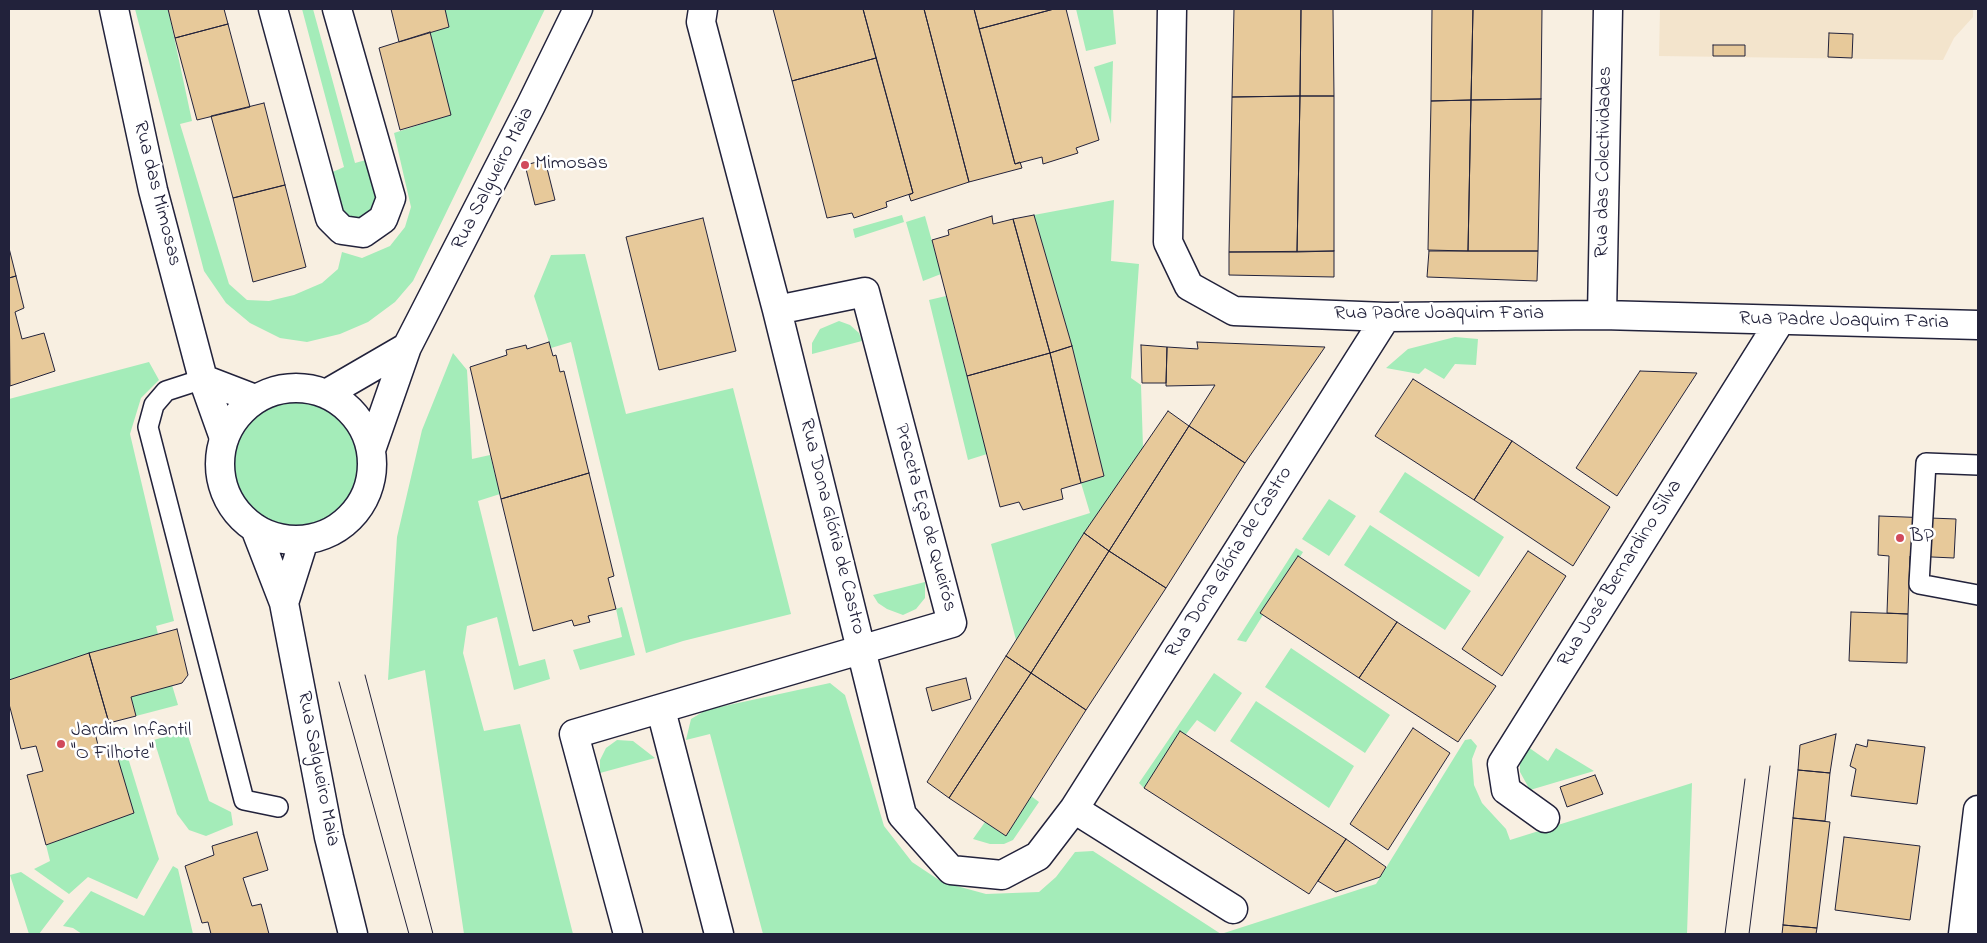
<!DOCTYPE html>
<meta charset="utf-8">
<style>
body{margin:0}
#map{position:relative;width:1987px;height:943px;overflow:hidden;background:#f8efe1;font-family:"Indie Flower",sans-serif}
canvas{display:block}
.frame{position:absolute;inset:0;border:10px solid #22223b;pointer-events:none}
</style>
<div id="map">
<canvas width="1987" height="943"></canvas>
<div class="frame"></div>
</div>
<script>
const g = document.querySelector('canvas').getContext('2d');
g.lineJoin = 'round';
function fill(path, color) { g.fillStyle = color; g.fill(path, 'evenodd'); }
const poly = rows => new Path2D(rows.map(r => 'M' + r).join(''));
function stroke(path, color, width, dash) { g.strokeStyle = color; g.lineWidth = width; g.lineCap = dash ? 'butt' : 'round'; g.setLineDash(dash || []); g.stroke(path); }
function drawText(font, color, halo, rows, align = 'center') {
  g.font = font + ' "Indie Flower",sans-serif'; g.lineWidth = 5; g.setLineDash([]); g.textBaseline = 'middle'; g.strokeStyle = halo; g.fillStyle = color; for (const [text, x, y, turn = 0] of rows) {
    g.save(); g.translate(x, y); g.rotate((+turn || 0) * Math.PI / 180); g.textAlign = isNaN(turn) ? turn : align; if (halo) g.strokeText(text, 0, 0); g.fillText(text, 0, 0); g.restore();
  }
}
fill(poly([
 [1660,9,1973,9,1973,17,1954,38,1943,60,1659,56]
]), '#f3e4cc');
fill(poly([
 [135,9,168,9,192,121,180,124,229,284,247,300,269,301,294,295,322,283,338,269,342,252,362,258,390,246,405,227,411,207,394,133,450,115,430,32,449,27,445,9,545,9,413,281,395,302,368,322,340,334,307,342,280,338,250,323,226,303,204,271],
 [302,9,313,9,355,163,366,160,380,202,378,211,355,223,340,209,328,174,344,167],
 [1076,9,1113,9,1116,44,1086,51],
 [1113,61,1111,124,1094,67],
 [1114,200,1111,261,1139,264,1131,378,1141,385,1143,448,1016,640,991,544,1090,513,1081,483,1104,476,1072,346,1034,215],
 [902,215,904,222,855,238,853,229],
 [925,216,941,274,923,281,906,222],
 [585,254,626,414,733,388,791,614,683,641,646,653,571,342,551,348,534,296,551,255],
 [946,296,987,454,968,460,929,300],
 [839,321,850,325,859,333,862,341,812,354,812,343,820,329],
 [1455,337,1478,339,1476,365,1455,364,1444,379,1425,368,1419,374,1386,368,1408,349],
 [453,353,467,370,472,459,490,455,500,494,478,501,519,666,545,659,550,679,514,690,497,617,467,626,463,653,484,731,520,724,573,934,464,934,425,670,388,680,397,537,422,430],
 [149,362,159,380,141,398,130,434,174,621,156,626,158,634,9,680,9,399],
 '233 465a63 63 0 1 1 126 0a63 63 0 1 1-126 0Z',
 [1405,472,1504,537,1479,577,1379,512],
 [1329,499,1356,516,1329,556,1302,539],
 [1370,525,1471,591,1445,630,1344,565],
 [1296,548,1303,552,1300,557,1298,556,1260,613,1263,615,1246,642,1237,640],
 [925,582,925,598,916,609,903,615,887,609,878,603,873,595],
 [622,607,635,655,580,670,573,650,622,637,616,609],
 [1291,648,1390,715,1365,753,1265,687],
 [1214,673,1242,693,1215,732,1197,720,1144,788,1139,783],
 [830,683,845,695,884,826,912,862,942,882,986,894,1039,892,1056,877,1075,852,1093,851,1221,934,1376,884,1465,740,1471,739,1477,746,1472,759,1474,785,1482,803,1506,829,1510,840,1692,783,1687,934,763,934,710,734,686,740,691,719,706,710],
 [172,685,178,705,136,716,131,697],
 [1256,701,1354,766,1329,808,1230,741],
 [186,730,209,801,231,812,233,825,206,836,189,830,177,814,154,740],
 [617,740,633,741,655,758,600,773,600,760,606,748],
 [1528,747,1548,761,1556,748,1594,771,1530,790,1520,772,1520,763],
 [125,748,159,859,137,899,88,877,69,894,34,869,50,861,46,845,133,813,115,749],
 [1031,796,1039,802,1013,840,1004,844,990,844,973,839,985,822,1006,836],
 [173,866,178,869,193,934,82,934,73,928,63,926,91,891,144,916],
 [21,872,64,901,39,934,29,934,10,875]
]), '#a4ecb9');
const building = poly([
 [168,9,224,9,228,24,175,38,168,9],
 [391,9,445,9,449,27,399,42,391,9],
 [773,9,863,9,876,58,792,81,773,9],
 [863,9,924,9,969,182,911,201,909,195,913,193,863,9],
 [924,9,974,9,1015,164,1020,162,1022,168,969,182,924,9],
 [974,9,1054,9,979,29,974,9],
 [1054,9,1066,9,1099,140,1076,148,1078,153,1043,164,1042,157,1015,164,979,29,1054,9],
 [1234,9,1301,9,1300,96,1232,97,1234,9],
 [1301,9,1333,9,1334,96,1300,96,1301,9],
 [1432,9,1473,9,1471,100,1431,101,1432,9],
 [1473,9,1542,9,1541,99,1471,100,1473,9],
 [228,24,250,107,197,120,175,38,228,24],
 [430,32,451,115,400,130,379,48,430,32],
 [1829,33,1853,34,1852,58,1828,57,1829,33],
 [1713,45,1745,45,1745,56,1713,56,1713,45],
 [876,58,913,193,886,202,887,207,854,218,852,213,827,218,792,81,876,58],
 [1300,96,1297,252,1229,252,1232,97,1300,96],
 [1300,96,1334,96,1334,251,1297,252,1300,96],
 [1541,99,1538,251,1468,251,1471,100,1541,99],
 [1471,100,1468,251,1428,250,1431,101,1471,100],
 [264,103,285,185,233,198,211,116,264,103],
 [545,160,555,200,535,205,525,165,545,160],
 [285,185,306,267,253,282,233,198,285,185],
 [1034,215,1072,346,1050,353,1013,219,1034,215],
 [992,216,993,224,1013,219,1050,353,967,376,932,240,949,235,948,230,992,216],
 [703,218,736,351,659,370,626,237,703,218],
 [9,248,16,276,9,278,9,248],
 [1334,251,1334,277,1229,275,1229,252,1334,251],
 [1429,251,1538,251,1537,281,1427,277,1429,251],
 [16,276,24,308,15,312,22,339,44,333,55,371,10,386,9,278,16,276],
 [549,342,553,356,556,355,560,372,564,371,589,473,501,499,470,367,507,355,506,350,526,345,527,349,549,342],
 [1197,342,1325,347,1245,463,1189,426,1215,385,1166,386,1167,347,1198,349,1197,342],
 [1141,345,1167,347,1166,383,1142,383,1141,345],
 [1072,346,1104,476,1081,483,1050,353,1072,346],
 [1050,353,1081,483,1061,489,1063,499,1023,510,1019,502,1000,507,967,376,1050,353],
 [1640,371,1697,373,1617,496,1576,468,1640,371],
 [1413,379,1512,441,1474,500,1375,436,1413,379],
 [1168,411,1189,426,1109,551,1084,533,1168,411],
 [1189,426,1245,463,1166,588,1109,551,1189,426],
 [1512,441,1610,507,1573,566,1474,500,1512,441],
 [589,473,614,576,608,578,616,609,588,616,590,622,574,626,572,620,533,631,501,499,589,473],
 [1879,516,1956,519,1954,558,1910,556,1908,614,1887,613,1889,556,1878,555,1879,516],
 [1084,533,1109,551,1031,673,1006,656,1084,533],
 [1109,551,1166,588,1086,710,1031,673,1109,551],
 [1528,551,1566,576,1502,676,1462,649,1528,551],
 [1298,556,1397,622,1359,678,1260,613,1298,556],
 [1851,612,1908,614,1907,663,1849,661,1851,612],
 [1397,622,1496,686,1458,742,1359,678,1397,622],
 [177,629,188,675,182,683,131,697,136,716,109,723,89,653,177,629],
 [89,653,109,723,94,729,100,753,115,749,134,813,46,845,27,775,43,771,36,746,21,749,9,704,9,680,89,653],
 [1006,656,1031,673,949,798,927,782,1006,656],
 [1031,673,1086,710,1006,836,949,798,1031,673],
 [966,678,971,699,932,711,926,688,966,678],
 [1413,728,1450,753,1388,850,1350,824,1413,728],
 [1180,731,1346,839,1309,894,1144,788,1180,731],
 [1836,734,1830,773,1798,770,1800,745,1836,734],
 [1868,740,1925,747,1917,804,1851,796,1856,769,1850,766,1856,744,1867,747,1868,740],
 [1798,770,1830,773,1825,821,1793,818,1798,770],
 [1595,775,1603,794,1567,807,1560,787,1595,775],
 [1793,818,1830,822,1817,928,1783,925,1793,818],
 [257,832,268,870,243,878,252,906,261,904,269,934,211,934,208,922,202,923,185,866,214,855,212,846,257,832],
 [1844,837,1920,846,1910,920,1835,910,1844,837],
 [1346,839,1386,867,1380,877,1336,892,1318,881,1346,839],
 [1783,925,1817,928,1816,934,1782,934,1783,925]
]);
fill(building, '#e7c99a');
stroke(building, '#22223b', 1);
const lane = poly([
 [203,379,166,391,154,405,148,427,244,800,278,807],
 [1978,465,1926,463,1919,584,1978,595]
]);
const street = poly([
 [114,9,153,190,203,379,224,438],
 [273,9,330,218,342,230,363,233,383,219,391,198,337,9],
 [703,9,701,22,777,310,902,815,951,870,1002,875,1038,856,1074,809,1386,317],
 [1172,9,1168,242,1189,286,1234,311,1386,317,1602,315,1978,325],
 [1602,315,1608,9],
 [203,379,255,399],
 [661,710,719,934],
 [1074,809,1233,909],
 [1545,818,1506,790,1502,764,1780,321],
 [628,934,574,734,952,623,865,292,777,310]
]);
const secondary = poly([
 '220 464a76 76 0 1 1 152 0a76 76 0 1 1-152 0Z',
 [326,394,407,347],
 [371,450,407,347,531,105,578,9],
 [255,528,284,603,329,837,353,934],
 [284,603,304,540],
 [1963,934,1978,810]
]);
stroke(lane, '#22223b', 22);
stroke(street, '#22223b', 31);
stroke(secondary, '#22223b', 31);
stroke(lane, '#fff', 19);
stroke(street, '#fff', 28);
stroke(secondary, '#fff', 28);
stroke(poly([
 [365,675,433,934],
 [339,682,409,934],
 [1725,934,1745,779],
 [1749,934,1770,766]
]), '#22223b', 1);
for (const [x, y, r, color] of [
 [525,165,5,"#d1495b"],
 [1900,538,5,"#d1495b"],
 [61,744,5,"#d1495b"]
]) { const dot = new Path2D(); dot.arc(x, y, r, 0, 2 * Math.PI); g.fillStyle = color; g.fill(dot); stroke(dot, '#fff', 2); }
drawText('20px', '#22223b', '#fff', [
 ["Rua das Colectividades",1605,162,-89],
 ["Rua Salgueiro Maia",494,179,-63],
 ["Rua das Mimosas",156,194,76],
 ["Rua Padre Joaquim Faria",1439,315],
 ["Rua Padre Joaquim Faria",1844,322,1],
 ["Praceta Eça de Queirós",924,518,75],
 ["Rua Dona Glória de Castro",831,527,76],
 ["Rua Dona Glória de Castro",1230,563,-58],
 ["Rua José Bernardino Silva",1621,574,-58],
 ["Rua Salgueiro Maia",317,769,79]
]);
drawText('20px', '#22223b', '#fff', [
 ["Mimosas",535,165],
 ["BP",1910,538],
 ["Jardim Infantil",71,732],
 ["\"O Filhote\"",71,755]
], 'left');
</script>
